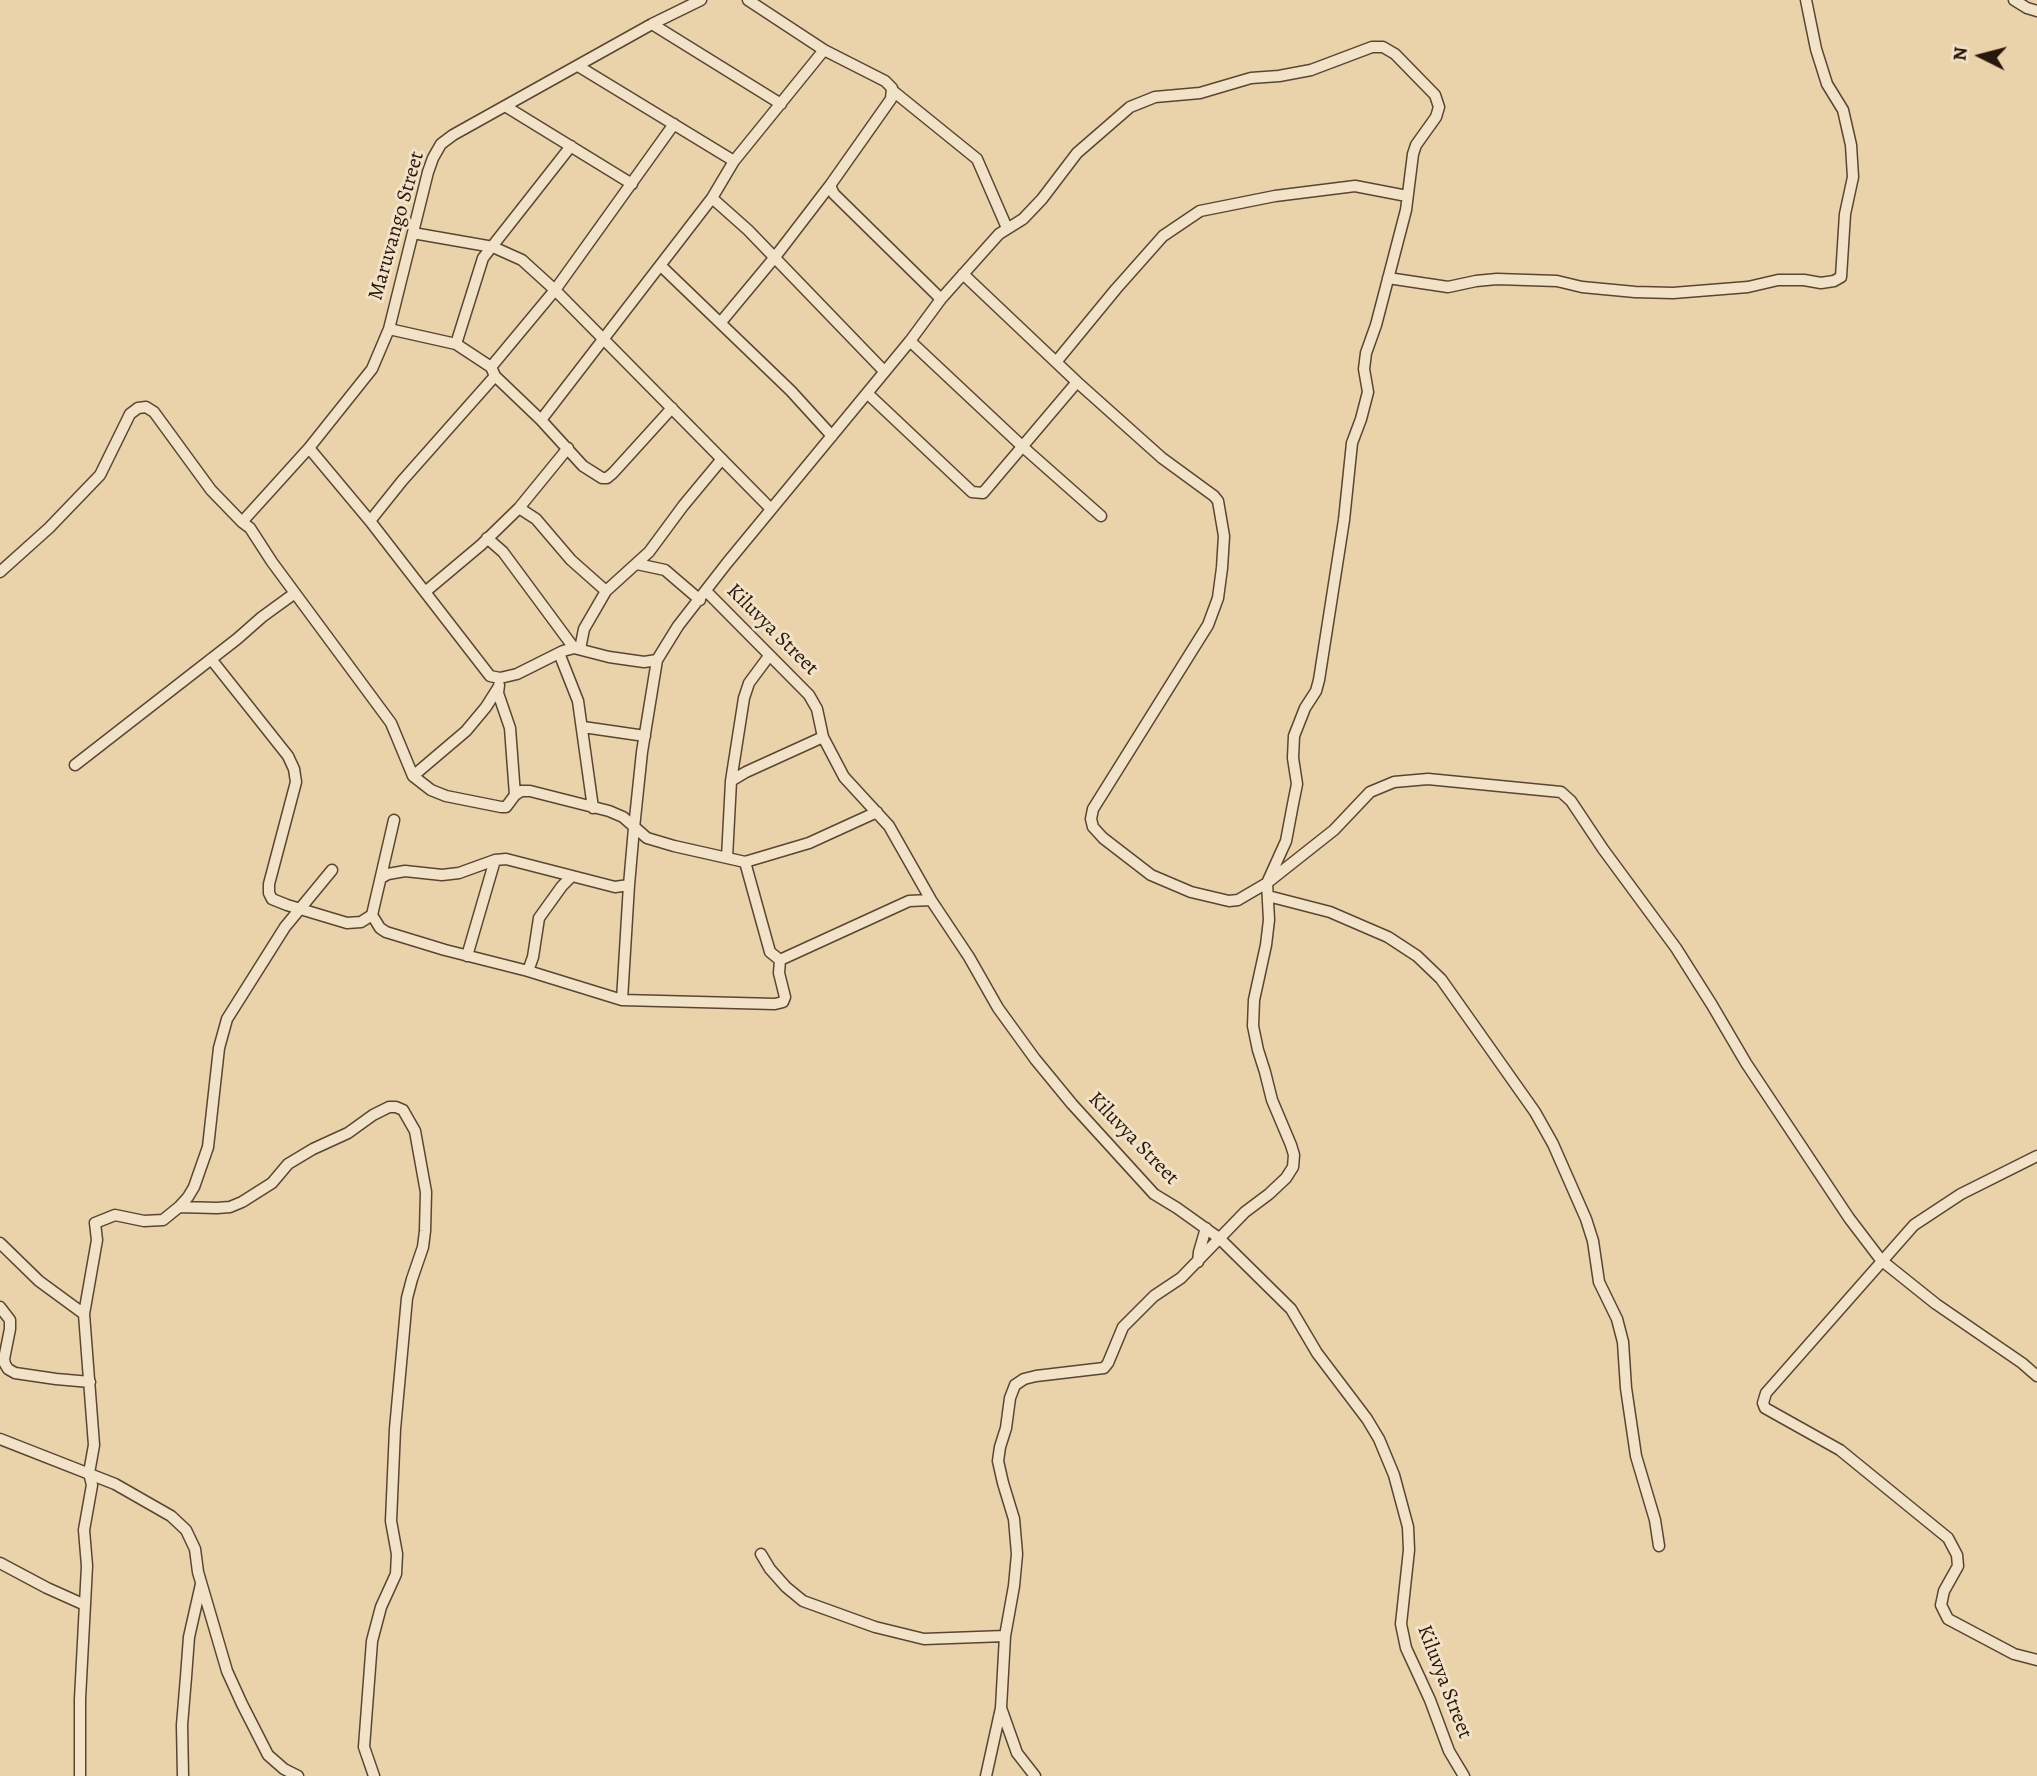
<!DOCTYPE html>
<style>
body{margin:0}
#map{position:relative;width:2037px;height:1776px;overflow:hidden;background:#ead2ab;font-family:Alegreya,serif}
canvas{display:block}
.north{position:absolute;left:1946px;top:21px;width:70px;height:70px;-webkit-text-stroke:5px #f1e2c8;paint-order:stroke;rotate:276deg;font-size:19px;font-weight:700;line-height:28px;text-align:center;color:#28170b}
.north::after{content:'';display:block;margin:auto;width:24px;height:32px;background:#28170b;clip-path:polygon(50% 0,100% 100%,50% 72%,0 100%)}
</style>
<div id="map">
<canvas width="2037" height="1776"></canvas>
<div class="north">N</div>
</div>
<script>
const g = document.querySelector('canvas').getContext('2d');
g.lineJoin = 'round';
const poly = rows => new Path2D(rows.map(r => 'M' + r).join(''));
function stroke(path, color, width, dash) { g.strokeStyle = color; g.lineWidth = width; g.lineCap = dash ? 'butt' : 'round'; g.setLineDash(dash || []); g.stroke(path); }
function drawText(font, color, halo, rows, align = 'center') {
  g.font = font + ' Alegreya,serif'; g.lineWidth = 6; g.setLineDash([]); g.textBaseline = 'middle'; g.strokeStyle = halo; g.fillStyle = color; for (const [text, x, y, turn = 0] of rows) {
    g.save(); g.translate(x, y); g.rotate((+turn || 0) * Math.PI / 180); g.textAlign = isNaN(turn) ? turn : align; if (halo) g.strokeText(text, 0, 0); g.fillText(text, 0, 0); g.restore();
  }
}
const street = poly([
 [748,0,824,50,885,81,892,88,891,99,831,184,831,188,834,194,941,299],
 [2014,0,2027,8,2037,11],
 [652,24,781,104],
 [578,66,734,161],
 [893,91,977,159,1007,228],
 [505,106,632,184],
 [712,198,748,230,884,371],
 [413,233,493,247,522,260,555,290,771,509],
 [661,266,791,391,832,436],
 [963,274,1077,382,1162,458,1214,496,1218,501,1224,536,1222,568,1218,598,1208,625,1093,809,1091,819,1093,827,1103,838,1151,875,1191,892,1229,901,1238,900,1267,883,1334,830,1370,792,1394,782,1428,779,1561,792,1571,801,1603,849,1676,948,1712,1005,1746,1063,1849,1218,1881,1260,1936,1304,2022,1363,2037,1376],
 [1388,278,1448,287,1476,281,1497,279,1557,281,1582,287,1635,292,1673,293,1748,287,1778,280,1804,280,1821,283,1834,281,1841,277,1845,214,1853,177,1851,145,1843,110,1827,84,1816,49,1806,0],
 [721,322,775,257,831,184],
 [389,329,456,344,491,367,495,376,541,420,583,466,602,478,607,478,613,473,672,408],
 [910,341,1023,447,1101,516],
 [456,344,483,258,571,146],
 [1056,362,1116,289,1163,236,1200,211,1275,196,1355,186,1407,196],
 [491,367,555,290,674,124],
 [867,393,972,492,983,493,1077,382],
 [541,420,712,198,734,161,824,50],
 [309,448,370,521,490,676,500,678,517,674,563,651,574,648,609,657,644,662,657,660,678,626,727,563,910,341,941,299,999,234,1023,219,1042,199,1077,153,1130,107,1155,97,1200,93,1251,78,1279,76,1311,70,1372,47,1383,47,1395,54,1435,95,1439,107,1436,117,1416,145,1413,154,1406,210,1376,325,1366,353,1364,369,1368,392,1361,419,1352,443,1344,520,1319,680,1316,691,1305,708,1294,736,1293,758,1297,784,1293,804,1286,841,1267,883,1269,920,1266,945,1254,1000,1253,1026,1258,1050,1265,1072,1272,1100,1291,1145,1294,1155,1293,1167,1286,1178,1269,1194,1245,1212,1181,1278,1154,1296,1123,1327,1108,1363,1104,1368,1036,1376,1024,1379,1015,1385,1010,1398,1006,1428,1000,1447,998,1461,1003,1483,1014,1519,1017,1554,1014,1586,1005,1636,1001,1708,986,1776],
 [519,508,536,519,571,560,606,591],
 [370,521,402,481,495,376],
 [242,522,309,448,372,369,389,329,428,172,433,158,441,144,453,135,652,24,701,0],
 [487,538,503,552,574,648],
 [637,564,665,570,700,600],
 [0,572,49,528,100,475,130,414,138,408,146,407,154,412,211,490,242,522,250,528,272,562,391,723,413,776,431,790,446,796,501,807,506,807,515,795,521,791,530,791,609,811,623,817,647,838,674,846,745,862,809,843,877,812],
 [706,591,809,695,817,709,823,737,844,777,889,826,931,900,969,957,998,1008,1035,1059,1072,1104,1154,1194,1177,1208,1219,1238,1291,1309,1317,1353,1367,1419,1379,1439,1394,1475,1408,1527,1409,1550,1401,1624,1406,1648,1430,1700,1449,1751,1464,1776],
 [425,592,481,545,519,508,568,448],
 [580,649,584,629,606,591,649,552,683,506,722,459],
 [559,653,578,701,593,808],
 [211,659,288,756,294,769,296,782,269,884,269,893,272,899,287,905,347,923,361,922,372,915],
 [499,685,498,693,510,728,515,795],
 [583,727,645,736],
 [75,765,237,639,262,617,295,593],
 [413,776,466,731,486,707,498,688],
 [731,781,746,772,823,737],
 [394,820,372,915,380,928,386,932,445,950,528,971,622,1000,775,1004,783,1002,785,997,779,973,780,960,909,901,931,900],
 [727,858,731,781,744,698,749,683,769,656],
 [745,862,770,952,780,960],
 [381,878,388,874,405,871,442,875,459,873,495,860,506,859,615,887,629,885],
 [1268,896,1330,912,1388,937,1417,956,1441,979,1535,1112,1553,1144,1586,1219,1593,1241,1599,1282,1617,1319,1623,1342,1626,1388,1636,1456,1655,1520,1659,1546],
 [467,956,495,860],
 [528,971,533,957,539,918,562,886,572,876],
 [622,1000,629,885,634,828,642,752,657,660],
 [2037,1156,1961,1194,1914,1225,1766,1393,1763,1403,1765,1408,1840,1450,1948,1538,1957,1555,1958,1566,1944,1591,1941,1605,1948,1619,2014,1654,2037,1660],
 [179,1207,217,1208,230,1207,242,1202,272,1183,288,1164,313,1149,348,1133,373,1115,389,1107,396,1107,403,1110,415,1131,426,1192,425,1231,423,1247,412,1279,407,1298,395,1429,391,1521,397,1554,396,1574,381,1607,372,1641,364,1747,374,1776],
 [0,1243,39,1281,84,1314],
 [1198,1262,1199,1252,1206,1228],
 [0,1307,10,1320,10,1329,4,1359,5,1364,8,1369,15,1373,56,1379,90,1382],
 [0,1439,115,1484,171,1516,186,1530,195,1549,198,1572,227,1671,242,1704,268,1755,284,1769,298,1776],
 [761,1554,770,1569,786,1587,803,1601,875,1627,924,1639,1005,1636],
 [0,1563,47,1588,85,1605],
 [1001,1708,1017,1753,1035,1776],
 [80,1776,80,1699,87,1566,84,1530,92,1485,89,1473,94,1445,84,1314,97,1240,95,1223,115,1215,144,1221,163,1220,179,1207,188,1197,194,1187,208,1147,219,1048,227,1019,285,927,332,870],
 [183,1776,182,1725,186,1677,189,1637,201,1584]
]);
stroke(street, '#584633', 13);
stroke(street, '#f1e2c8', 10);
drawText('21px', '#28170b', '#f1e2c8', [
 ["Maruvango Street",397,226,-74],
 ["Kiluvya Street",772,630,45],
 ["Kiluvya Street",1133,1139,46],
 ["Kiluvya Street",1444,1682,69]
]);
</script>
